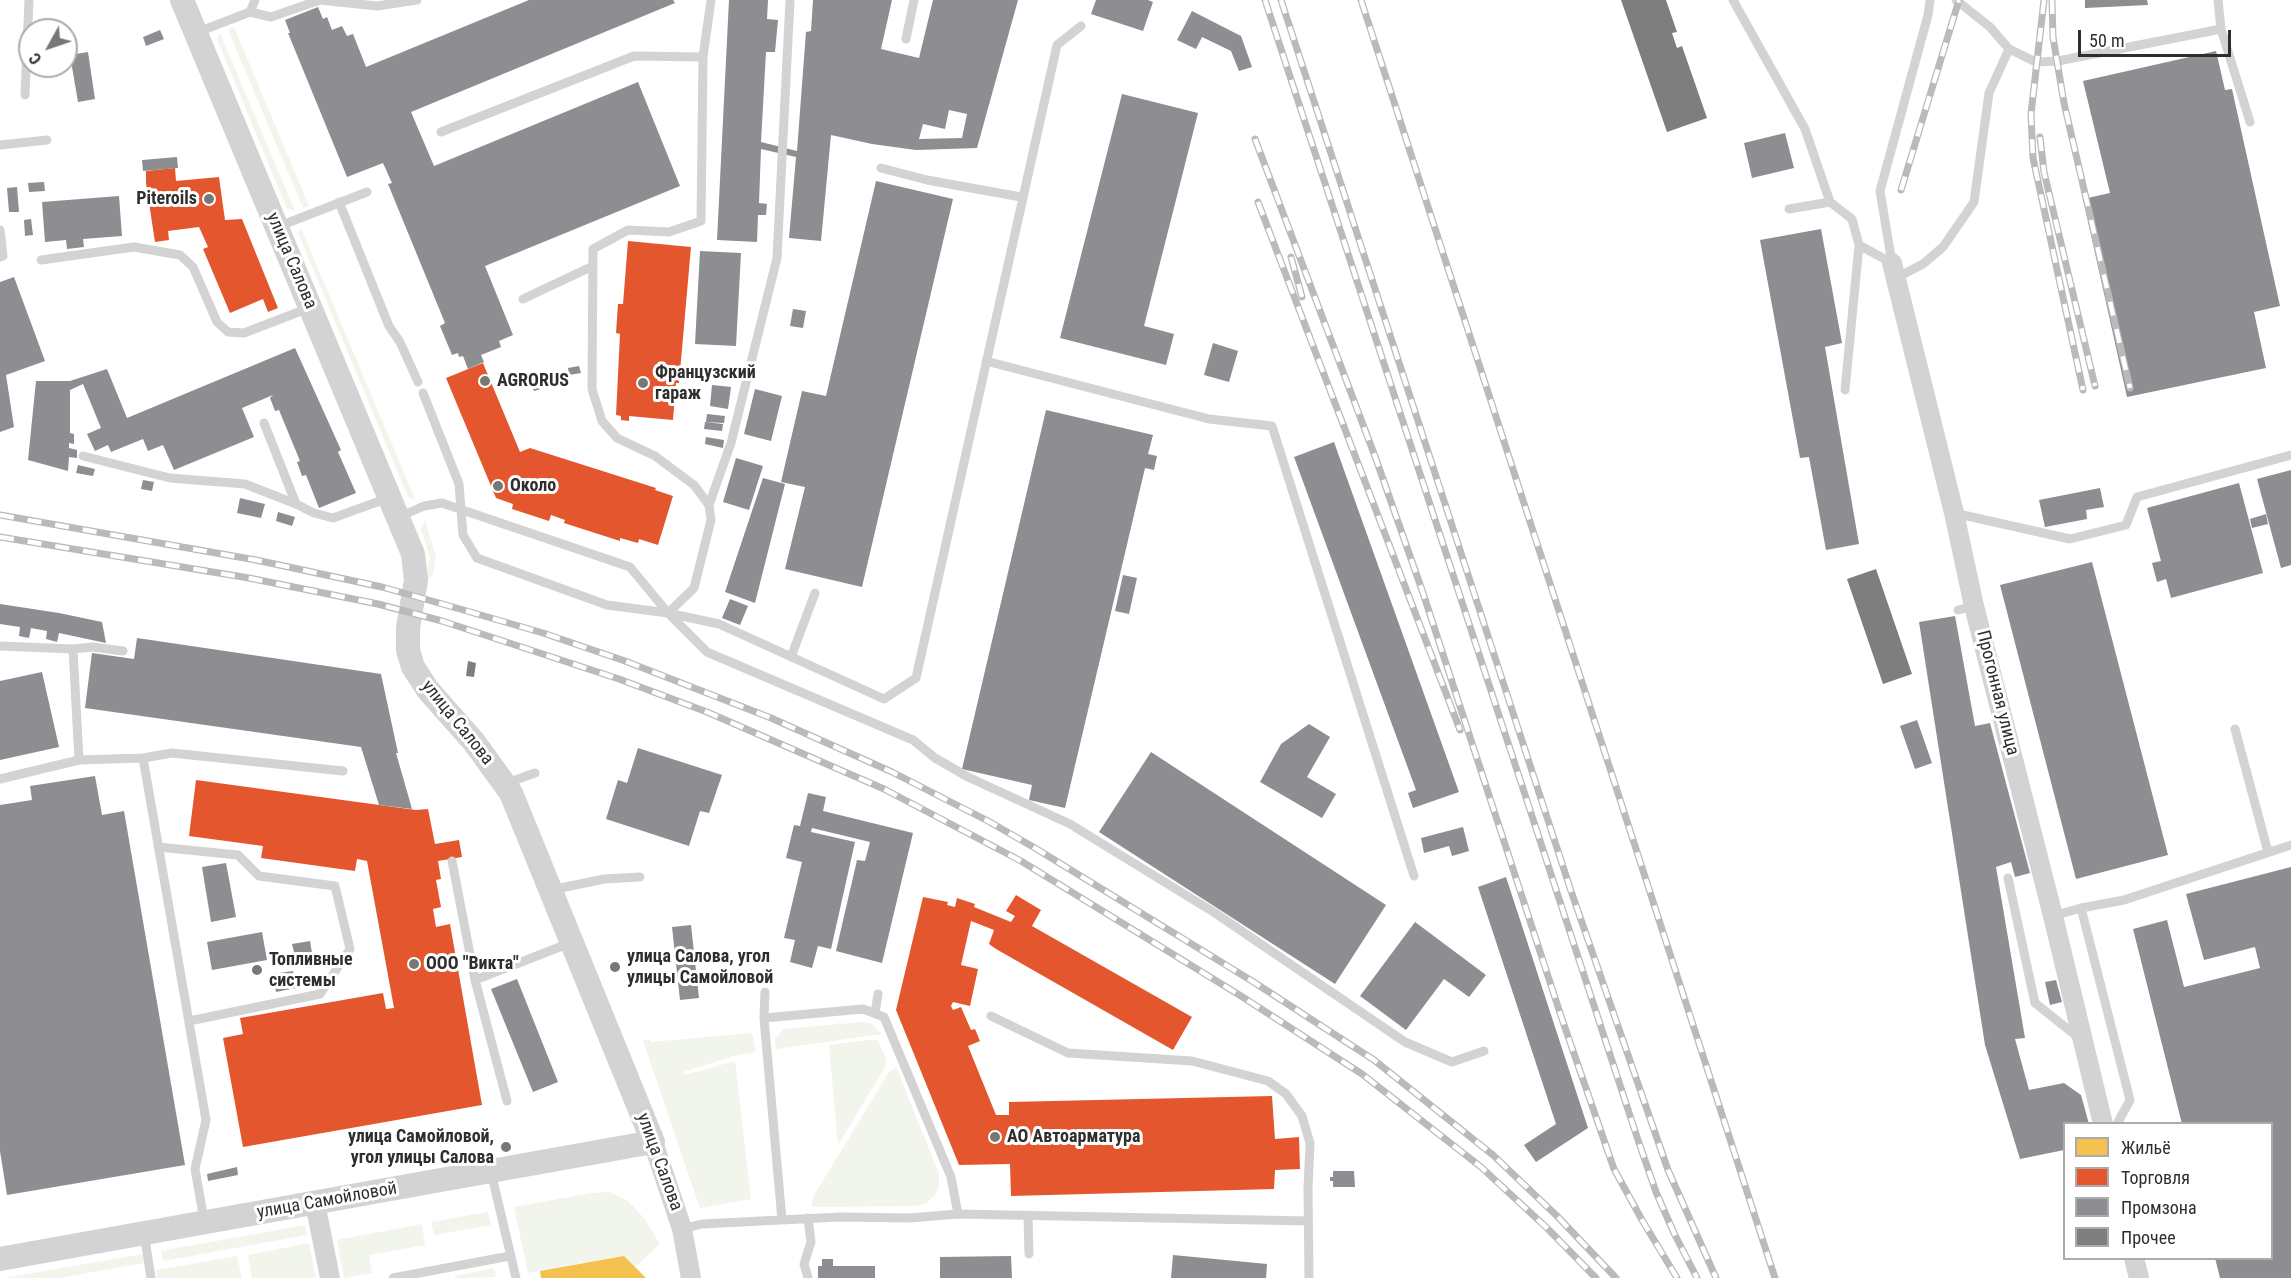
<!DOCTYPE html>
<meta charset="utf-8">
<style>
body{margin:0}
#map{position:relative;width:2291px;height:1278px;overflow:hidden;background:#fff;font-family:"Roboto Condensed",sans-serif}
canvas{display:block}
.legend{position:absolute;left:2063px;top:1122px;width:210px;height:138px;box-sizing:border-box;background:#fff;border:2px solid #ababab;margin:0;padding:8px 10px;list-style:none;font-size:18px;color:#2e2e2e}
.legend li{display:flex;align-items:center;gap:12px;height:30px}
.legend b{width:30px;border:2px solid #ababab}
.north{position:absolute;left:18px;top:18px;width:60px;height:60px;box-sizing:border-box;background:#fff;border:2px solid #ababab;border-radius:50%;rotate:230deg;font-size:16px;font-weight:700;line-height:24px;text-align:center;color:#2e2e2e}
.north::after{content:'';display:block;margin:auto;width:21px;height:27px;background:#777;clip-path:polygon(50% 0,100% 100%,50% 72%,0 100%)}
.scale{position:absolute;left:2078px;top:30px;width:153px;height:27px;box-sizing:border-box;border:3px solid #2e2e2e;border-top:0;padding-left:8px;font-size:18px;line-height:21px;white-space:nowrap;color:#2e2e2e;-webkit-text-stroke:4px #fff;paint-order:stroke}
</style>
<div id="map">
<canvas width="2291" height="1278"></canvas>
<ul class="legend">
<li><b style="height:16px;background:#f2c14e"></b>Жильё</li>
<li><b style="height:16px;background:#e4572e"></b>Торговля</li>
<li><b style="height:16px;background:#8d8d92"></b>Промзона</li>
<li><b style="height:16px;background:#7e7e7e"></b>Прочее</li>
</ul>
<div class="north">С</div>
<div class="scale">50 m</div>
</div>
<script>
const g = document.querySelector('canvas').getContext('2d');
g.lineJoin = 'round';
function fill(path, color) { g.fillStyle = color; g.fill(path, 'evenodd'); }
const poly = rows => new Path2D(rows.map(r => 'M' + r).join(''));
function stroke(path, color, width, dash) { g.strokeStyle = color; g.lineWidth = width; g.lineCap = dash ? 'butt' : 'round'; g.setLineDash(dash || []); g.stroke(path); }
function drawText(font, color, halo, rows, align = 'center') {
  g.font = font + ' "Roboto Condensed",sans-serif'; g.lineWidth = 6; g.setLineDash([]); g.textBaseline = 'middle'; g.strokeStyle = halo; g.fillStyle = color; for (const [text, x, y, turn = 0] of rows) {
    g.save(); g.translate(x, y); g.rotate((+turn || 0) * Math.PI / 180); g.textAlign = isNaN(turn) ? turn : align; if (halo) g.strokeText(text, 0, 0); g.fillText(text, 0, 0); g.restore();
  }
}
fill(poly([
 [234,27,309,206,303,208,228,30],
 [220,33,295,211,287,209,217,39],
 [301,228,415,499,408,497,298,233],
 [425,521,436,556,433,575,425,582,430,558,421,529],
 [862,1022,872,1024,882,1034,776,1049,775,1038,784,1029],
 [752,1033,756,1052,734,1056,683,1072,685,1075,735,1061,751,1199,700,1208,643,1041,650,1039,651,1042],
 [868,1040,878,1040,886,1059,885,1067,838,1145,829,1045],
 [896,1067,939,1174,939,1186,935,1195,926,1203,916,1206,812,1207,813,1197,889,1072],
 [609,1192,628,1201,644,1218,660,1244,635,1267,624,1256,528,1273,514,1207,591,1193],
 [488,1212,491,1225,434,1235,431,1222],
 [422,1224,425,1245,369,1255,372,1273,344,1278,337,1240],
 [305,1225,307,1235,163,1261,161,1251],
 [309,1243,316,1278,252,1278,248,1255],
 [143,1254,144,1263,59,1278,4,1278],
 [237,1256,242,1278,157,1278,156,1270],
 [494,1268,496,1277,455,1278,455,1276]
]), '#f1f5eb');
fill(poly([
 [624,1256,646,1278,541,1278,540,1271]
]), '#f2c14e');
fill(poly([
 [175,168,176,181,219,177,225,220,242,219,278,308,268,312,263,299,230,313,203,249,208,247,199,227,168,231,169,240,155,242,146,183,146,171],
 [628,241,691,247,679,383,676,383,673,420,629,416,629,421,621,420,621,416,616,415,620,334,616,333,618,304,623,304],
 [483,363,520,452,530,448,656,488,655,490,673,496,658,545,639,539,638,543,620,538,620,541,564,523,565,520,551,515,549,521,512,509,513,504,496,498,446,378],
 [196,780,416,810,428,809,435,844,459,840,462,857,438,861,441,879,436,880,441,907,433,909,436,927,450,924,482,1105,243,1147,223,1038,243,1034,240,1018,383,993,386,1009,394,1008,367,861,357,859,355,871,261,858,263,846,189,836],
 [1016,895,1041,910,1032,926,1192,1017,1173,1050,996,949,989,944,994,930,971,921,961,965,978,969,970,1006,953,1002,951,1006,953,1010,961,1007,971,1030,975,1029,980,1041,968,1046,996,1115,1009,1115,1009,1102,1272,1096,1275,1139,1299,1137,1300,1169,1275,1170,1274,1189,1011,1196,1010,1164,959,1165,896,1010,923,897,948,902,947,905,955,907,957,898,975,904,974,907,1011,922,1015,916,1006,911]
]), '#e4572e');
fill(poly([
 [529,0,673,0,675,3,411,112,434,166,638,82,680,186,485,266,513,335,499,341,501,347,481,355,484,362,468,369,463,356,459,357,458,353,452,355,440,326,445,323,388,184,392,183,383,163,347,177,288,33,290,33,285,20,318,7,323,19,327,17,332,30,342,26,347,36,353,34,366,67],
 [729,0,768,0,767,19,778,20,775,52,766,52,761,142,797,151,806,32,811,31,813,0,892,0,881,49,919,58,933,0,1018,0,977,148,916,150,872,144,831,135,821,241,789,238,796,157,761,149,759,203,767,204,766,215,758,215,757,242,717,240],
 [949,110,967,114,962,138,919,139,923,124,945,129],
 [1096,0,1148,0,1153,2,1143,31,1091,14],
 [2085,0,2147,0,2148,5,2085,8],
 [1192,11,1241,36,1252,67,1239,71,1231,51,1202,37,1196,49,1177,40],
 [160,30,164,39,146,46,143,37],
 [2216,51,2225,90,2232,89,2280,306,2254,312,2266,368,2127,397,2083,199,2110,193,2083,81],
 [88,52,95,99,78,102,70,55],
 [1122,94,1198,113,1144,326,1174,334,1166,365,1060,338],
 [1785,133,1794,168,1752,178,1744,143],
 [177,157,178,168,143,171,142,160],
 [876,181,953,199,862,587,785,569,805,487,781,482,802,391,826,396],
 [44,182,45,191,29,192,28,183],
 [17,187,19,212,9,212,7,188],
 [119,196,122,236,83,239,84,247,67,249,66,240,45,242,42,202],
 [31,219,33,235,25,236,24,220],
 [1821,229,1842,343,1825,347,1859,544,1826,550,1809,457,1800,458,1760,240],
 [700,251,741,253,736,346,695,344],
 [14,277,45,361,6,375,14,427,0,432,0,282],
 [793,309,806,311,803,328,790,326],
 [1213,343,1238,351,1229,382,1204,375],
 [295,348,341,450,338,452,356,493,319,508,306,475,302,476,297,462,300,461,279,410,275,411,270,398,273,395,242,408,254,437,174,470,163,445,148,451,143,439,111,452,108,445,95,451,87,434,101,428,83,384,70,390,70,433,74,434,74,444,69,443,69,448,77,450,77,458,69,457,68,471,28,460,36,381,70,381,107,369,127,418],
 [579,366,581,373,569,375,568,368],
 [536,378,541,389,534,391,529,381],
 [712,385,731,387,728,409,710,406],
 [755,389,782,396,771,441,744,434],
 [1046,410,1153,435,1148,454,1157,456,1154,470,1145,468,1065,808,1029,800,1032,785,962,769],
 [707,414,725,416,724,423,706,422],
 [705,422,723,424,722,431,704,429],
 [706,437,724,440,723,448,705,444],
 [1334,442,1459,792,1413,808,1408,793,1416,790,1294,457],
 [736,458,763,466,749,510,723,502],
 [78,465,95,469,93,476,76,473],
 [2291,470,2291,565,2281,568,2257,479],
 [763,478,785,484,755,603,725,592],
 [143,480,154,482,152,491,141,489],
 [2239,483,2263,573,2171,598,2166,579,2157,582,2152,563,2161,561,2147,508],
 [2100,488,2104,507,2086,510,2087,519,2045,527,2039,500],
 [240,498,265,504,261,518,237,513],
 [278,512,295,517,292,526,276,521],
 [2266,514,2268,524,2252,528,2250,519],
 [2092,562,2168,855,2076,879,2000,585],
 [1123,575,1137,578,1129,614,1115,611],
 [730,599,748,606,740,625,722,618],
 [0,604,59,613,102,622,106,643,59,633,57,642,46,639,47,631,31,628,29,638,19,636,20,627,0,624],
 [1955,616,1975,726,1990,723,2030,873,2015,877,2011,862,1996,867,2025,1038,2015,1039,2029,1090,2064,1083,2081,1095,2089,1124,2064,1124,2064,1150,2020,1159,1985,1045,1919,622],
 [137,638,381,674,398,753,396,753,412,809,379,805,361,747,85,708,92,653,134,659],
 [42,672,59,747,0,760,0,681],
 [1917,720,1932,763,1915,769,1900,726],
 [1309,724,1330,737,1307,777,1336,794,1322,818,1260,782,1281,744],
 [638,748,722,775,709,813,700,811,689,846,606,819,618,780,627,783],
 [1151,752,1386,905,1335,984,1099,832],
 [95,776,102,815,124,811,185,1165,7,1195,0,1151,0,805,32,800,30,786],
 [808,793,826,797,823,811,913,833,882,963,836,951,857,860,865,861,870,842,812,828,811,832,855,842,831,949,818,946,812,968,790,962,795,940,784,938,802,862,786,858,794,825,800,826],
 [1463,827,1469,851,1452,856,1449,846,1424,853,1421,838],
 [226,863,236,917,211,922,202,867],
 [2291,867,2291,1278,2220,1278,2215,1258,2272,1258,2272,1124,2182,1124,2133,929,2167,920,2184,987,2260,968,2255,947,2204,960,2186,894],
 [1506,877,1588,1128,1536,1162,1524,1145,1556,1124,1478,887],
 [1415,922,1486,975,1469,997,1444,979,1406,1030,1360,996],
 [691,925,699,998,680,1000,672,927],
 [262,932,267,960,212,970,207,942],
 [310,941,312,953,295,956,292,944],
 [293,971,296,988,276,992,273,974],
 [517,979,558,1082,533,1092,491,989],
 [2056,980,2062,1002,2050,1005,2045,982],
 [237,1167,238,1175,208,1181,207,1174],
 [1333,1171,1354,1171,1355,1187,1333,1187,1333,1181,1330,1181,1330,1177,1333,1177],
 [1173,1255,1267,1264,1266,1278,1171,1278],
 [1011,1256,1012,1278,940,1278,940,1257],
 [822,1259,833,1259,833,1266,875,1266,875,1278,818,1278,818,1266,822,1266]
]), '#8d8d92');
fill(poly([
 [1621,0,1666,0,1677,32,1672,33,1677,48,1682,46,1707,118,1667,132],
 [1876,569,1912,674,1883,684,1847,579],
 [468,661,476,663,474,677,466,676]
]), '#7e7e7e');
stroke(poly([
 [1733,0,1805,129,1830,202],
 [2218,0,2221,29,2250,122],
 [250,12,255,0],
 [198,32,250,12,271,17,320,0,377,6,417,0],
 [906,39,914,0],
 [2009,49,2036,62,2058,61,2221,29],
 [25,95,29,0],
 [441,132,634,56,703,57],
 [0,145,47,140],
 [881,168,927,180,1021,197],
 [339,202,389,326,400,342,418,382],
 [1789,209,1830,202,1852,219,1859,245,1892,263],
 [277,227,367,192],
 [0,230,3,256,0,257],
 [41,260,134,247,180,255,193,267,217,322,228,332,244,333,309,308],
 [1892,263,1880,191,1928,15,1930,0],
 [1896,278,1923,264,1943,247,1974,202,1989,93,2009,49,1990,27,1956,0],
 [523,299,593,266],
 [986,361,1209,419,1272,426,1414,876],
 [1845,390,1859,245],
 [423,393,459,484,463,535,477,558,607,605,668,613,719,624,884,699,916,678,1057,45,1081,26],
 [264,423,296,504,314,513,333,518,388,498],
 [83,456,170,478,245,484,296,504],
 [709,505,731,443,777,258,790,0],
 [1954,513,2070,539,2126,525,2137,497,2291,455],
 [399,517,424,506,442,503,630,567,668,613,707,652,913,740,935,758,968,777,1070,824,1215,913,1405,1042,1452,1062,1484,1051],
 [1958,610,1974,606],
 [668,613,694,588,711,520,709,505,694,485,655,456,617,438,602,421,592,389,593,249,628,230,669,232,701,221,703,57,711,0],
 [0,646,73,649,93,647,123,651],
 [73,649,79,760],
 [791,657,815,593],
 [2235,729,2268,852],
 [143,758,172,753,343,771],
 [0,779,79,760,143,758,206,1120,195,1169,204,1220],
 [507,783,535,773],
 [158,847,238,855,259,876,335,886,350,949,320,994,189,1021],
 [452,861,475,980,507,1101],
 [2008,878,2035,1003,2079,1038],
 [551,890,604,879,640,877],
 [2081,908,2130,1100,2117,1124],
 [2053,916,2081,908,2124,900,2291,845],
 [475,980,570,943],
 [765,992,764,1018,782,1220],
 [875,1013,878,994],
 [991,1016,1068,1053,1192,1061,1268,1081,1286,1094,1302,1116,1310,1143,1308,1188,1309,1278],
 [764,1018,863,1009,884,1017,951,1177,958,1214],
 [491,1172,516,1278],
 [1028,1216,1029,1254],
 [808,1218,811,1242,804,1264,808,1278],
 [682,1229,702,1224,840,1217,909,1218,958,1214,1308,1221],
 [144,1233,151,1278],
 [393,1278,510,1256]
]), '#d3d3d3', 9);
stroke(poly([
 [1892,263,1954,513,1974,606,2053,916,2103,1124],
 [653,1142,682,1229,691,1278],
 [315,1203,330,1278],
 [2134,1258,2139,1278]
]), '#d3d3d3', 20);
stroke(poly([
 [0,1259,653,1142,511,793,474,742,428,690,413,667,408,650,408,628,416,580,413,554,182,0]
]), '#d3d3d3', 24);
const rail = poly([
 [1265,0,1637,1137,1656,1192,1674,1233,1697,1278],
 [1281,0,1571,891,1668,1170,1716,1278],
 [1361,0,1775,1278],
 [2044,0,2031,114,2033,158,2083,390],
 [2052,0,2053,37,2064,103,2130,388],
 [2040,137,2044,172,2095,386],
 [1255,139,1376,459,1423,593,1562,1019,1614,1169,1642,1220,1677,1278],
 [1901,190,1959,0],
 [1258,202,1460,730],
 [1291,257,1302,297],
 [0,515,256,560,382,587,446,605,543,633,625,661,771,718,892,772,988,821,1035,848,1252,981,1374,1060,1493,1155,1557,1216,1616,1278],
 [0,537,249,578,378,604,442,621,619,679,707,712,884,789,1021,861,1241,996,1362,1074,1481,1167,1547,1228,1596,1278]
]);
stroke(rail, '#bababa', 7);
stroke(rail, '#fff', 4.5, [14]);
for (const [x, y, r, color] of [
 [209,199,6,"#777"],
 [485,381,6,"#777"],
 [643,383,6,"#777"],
 [498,486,6,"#777"],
 [414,964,6,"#777"],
 [615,967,6,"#777"],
 [257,970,6,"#777"],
 [995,1137,6,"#777"],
 [506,1147,6,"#777"]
]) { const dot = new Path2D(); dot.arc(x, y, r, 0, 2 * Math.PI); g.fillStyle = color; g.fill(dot); stroke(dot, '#fff', 2); }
drawText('bold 18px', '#2e2e2e', '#fff', [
 ["Piteroils",197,199,"right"],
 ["Французский",655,373],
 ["гараж",655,394],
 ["AGRORUS",497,381],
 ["Около",510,486],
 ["улица Салова, угол",627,957],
 ["улицы Самойловой",627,978],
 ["Топливные",269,960],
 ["системы",269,981],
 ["ООО \"Викта\"",426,964],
 ["улица Самойловой,",494,1137,"right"],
 ["угол улицы Салова",494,1158,"right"],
 ["АО Автоарматура",1007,1137]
], 'left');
drawText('18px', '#2e2e2e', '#fff', [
 ["улица Салова",291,261,67],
 ["Прогонная улица",1997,693,76],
 ["улица Салова",457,723,51],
 ["улица Салова",659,1162,70],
 ["улица Самойловой",327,1201,-10]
]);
</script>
